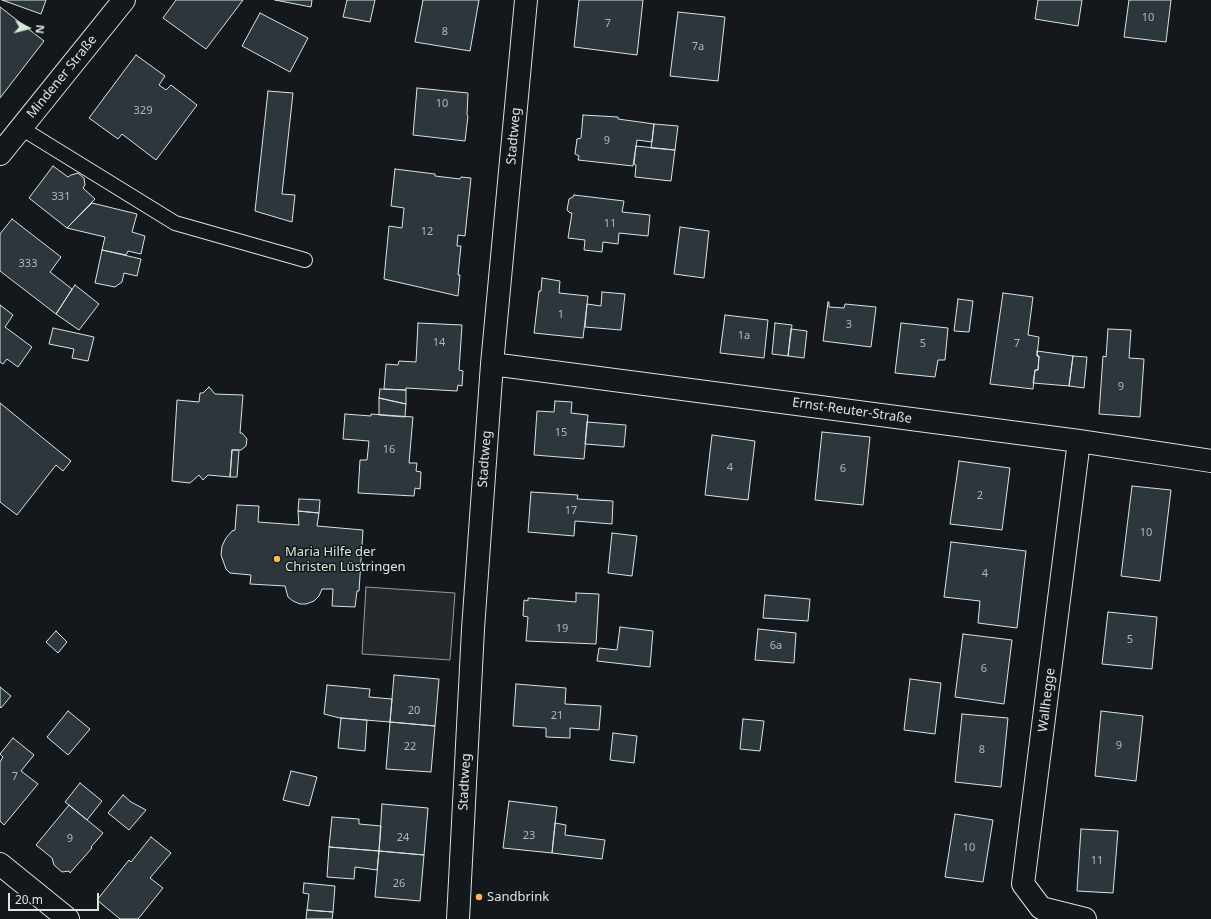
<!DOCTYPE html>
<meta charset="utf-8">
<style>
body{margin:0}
#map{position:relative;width:1211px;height:919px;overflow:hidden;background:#14181c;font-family:"Noto Sans",sans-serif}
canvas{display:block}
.north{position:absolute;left:8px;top:8px;width:40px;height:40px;-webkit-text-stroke:3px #14181c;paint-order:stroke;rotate:96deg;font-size:11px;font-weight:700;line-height:16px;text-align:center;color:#d8e6dc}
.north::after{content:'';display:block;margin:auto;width:14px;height:18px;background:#d8e6dc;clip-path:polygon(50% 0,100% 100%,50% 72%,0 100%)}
.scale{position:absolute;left:8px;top:893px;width:91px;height:18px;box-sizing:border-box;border:2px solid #d8e6dc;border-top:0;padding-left:5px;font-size:12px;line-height:14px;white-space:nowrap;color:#d8e6dc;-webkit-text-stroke:3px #14181c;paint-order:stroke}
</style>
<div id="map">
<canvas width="1211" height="919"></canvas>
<div class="north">N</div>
<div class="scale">20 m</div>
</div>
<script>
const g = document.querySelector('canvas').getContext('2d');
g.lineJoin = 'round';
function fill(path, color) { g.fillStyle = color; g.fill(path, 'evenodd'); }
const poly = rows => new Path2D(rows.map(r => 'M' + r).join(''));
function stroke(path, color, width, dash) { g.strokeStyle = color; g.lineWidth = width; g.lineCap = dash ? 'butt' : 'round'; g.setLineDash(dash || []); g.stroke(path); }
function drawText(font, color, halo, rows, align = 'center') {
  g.font = font + ' "Noto Sans",sans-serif'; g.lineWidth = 3; g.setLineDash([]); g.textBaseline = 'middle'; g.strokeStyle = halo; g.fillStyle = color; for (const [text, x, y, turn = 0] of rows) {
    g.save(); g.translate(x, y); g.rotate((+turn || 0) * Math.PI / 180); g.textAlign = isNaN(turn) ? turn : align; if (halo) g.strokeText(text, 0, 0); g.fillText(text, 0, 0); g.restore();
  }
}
const parking = poly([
 [366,587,455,593,450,660,362,654,366,587]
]);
fill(parking, '#24282b');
stroke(parking, '#939e99', 1);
const building = poly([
 [2,0,46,0,41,14,2,0],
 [176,0,243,0,206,49,163,18,176,0],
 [275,0,312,0,311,7,275,0],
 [347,0,375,0,370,22,343,17,347,0],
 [423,0,479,0,470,51,415,42,423,0],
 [579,0,643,0,637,55,574,47,579,0],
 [1038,0,1082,0,1078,26,1035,19,1038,0],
 [1129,0,1171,0,1166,42,1124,37,1129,0],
 [0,7,44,41,0,98,0,7],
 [678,12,725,17,718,81,670,76,678,12],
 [260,13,308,38,290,72,242,46,260,13],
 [136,55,165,76,159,85,166,90,171,85,197,105,156,160,122,134,118,139,89,118,136,55],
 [417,88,468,93,467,115,468,116,465,141,413,135,417,88],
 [268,91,293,93,282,194,295,195,292,222,255,211,268,91],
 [583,115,618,117,618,119,654,124,652,142,637,140,633,166,578,160,579,156,575,154,577,139,581,138,583,115],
 [654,124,678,126,675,150,651,148,654,124],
 [636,146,675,150,671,181,635,177,636,165,634,164,636,146],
 [53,166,68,177,71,175,78,173,84,178,85,185,83,188,95,199,67,228,29,198,53,166],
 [395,169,435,174,435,176,460,179,461,177,471,178,465,236,458,235,457,246,461,246,458,275,460,275,458,296,384,279,389,226,402,228,404,208,391,206,395,169],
 [574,195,624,201,622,212,650,215,648,236,619,233,618,244,603,242,602,252,584,250,585,240,568,238,572,213,570,213,567,210,569,199,573,197,574,195],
 [92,203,137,214,132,232,145,236,141,254,128,251,126,255,102,250,105,237,67,228,92,203],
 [12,219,61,257,50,272,72,289,56,314,0,271,0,234,12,219],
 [680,227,709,231,704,278,674,274,680,227],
 [102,250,141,259,137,276,124,273,122,282,115,287,95,283,102,250],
 [542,278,560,281,559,293,588,296,583,338,534,333,539,291,541,291,542,278],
 [75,285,99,304,79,330,56,314,75,285],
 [602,292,625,294,621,330,585,327,587,304,601,306,602,292],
 [1003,293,1033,297,1028,335,1039,337,1037,356,1039,356,1038,370,1035,370,1033,389,990,384,1003,293],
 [958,299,973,301,969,332,954,331,958,299],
 [828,302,829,302,829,307,844,308,845,304,876,307,871,347,823,341,828,302],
 [0,305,13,315,5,327,32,347,18,367,7,359,3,364,0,362,0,305],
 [725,315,768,320,764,358,720,353,725,315],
 [418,323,462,325,459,370,463,371,462,386,458,385,457,391,406,388,406,390,384,389,386,364,398,365,399,361,416,362,418,323],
 [775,323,792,325,788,356,772,354,775,323],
 [901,323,948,328,945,360,938,360,935,377,895,373,901,323],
 [53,328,94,337,88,361,72,358,74,349,49,344,53,328],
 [791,329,807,331,804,358,788,356,791,329],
 [1108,329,1131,330,1129,358,1144,359,1140,417,1099,414,1103,356,1106,357,1108,329],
 [1037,351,1073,356,1069,386,1033,383,1035,370,1038,370,1039,356,1037,356,1037,351],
 [1073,356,1087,357,1084,388,1069,386,1073,356],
 [209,387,215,394,243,395,240,433,242,433,247,439,246,446,241,450,232,450,230,477,208,475,203,480,199,475,190,483,172,481,177,400,199,402,200,393,203,393,209,387],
 [380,389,406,390,406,404,379,398,380,389],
 [379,398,406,404,405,417,379,415,379,398],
 [555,401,572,402,571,413,588,415,584,459,534,455,537,411,554,412,555,401],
 [0,403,71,461,63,471,56,465,17,515,0,502,0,403],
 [345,414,371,416,371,414,413,417,409,463,417,463,416,471,421,472,420,489,415,488,414,496,358,493,360,460,367,460,369,441,343,439,345,414],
 [587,422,626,425,624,447,585,444,587,422],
 [822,432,870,437,863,505,815,500,822,432],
 [712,435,755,441,748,500,705,495,712,435],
 [232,450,239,450,237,477,230,477,232,450],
 [959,461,1010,468,1002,530,950,524,959,461],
 [1132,486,1171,490,1160,581,1121,576,1132,486],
 [531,492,578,495,577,499,613,501,612,524,575,521,574,536,528,532,531,492],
 [299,499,320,500,319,513,298,511,299,499],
 [237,505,259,506,258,522,299,525,298,511,319,513,317,526,363,530,359,591,357,591,355,607,332,606,333,589,322,589,319,596,314,601,306,604,300,604,293,601,288,597,285,586,250,584,251,575,230,573,226,569,221,555,222,546,226,538,232,531,235,530,237,505],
 [612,533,637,536,632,576,608,573,612,533],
 [951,542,1026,551,1017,628,978,623,980,601,944,597,951,542],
 [576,593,599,594,596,644,526,641,528,617,523,616,524,600,528,601,528,598,576,602,576,593],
 [765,595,810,599,808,621,763,618,765,595],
 [1108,612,1157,617,1152,669,1102,664,1108,612],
 [620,627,653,631,650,667,597,661,599,648,617,650,620,627],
 [758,629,796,633,794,663,755,660,758,629],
 [56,631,67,642,58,653,46,642,56,631],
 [963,634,1012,640,1004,704,955,697,963,634],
 [394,675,439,679,435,726,390,722,394,675],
 [910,679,941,683,935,734,904,730,910,679],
 [516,684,566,688,565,704,601,706,599,730,570,728,570,738,546,737,546,728,513,726,516,684],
 [327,685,370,689,369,697,392,699,390,722,340,718,324,714,327,685],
 [0,687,11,696,1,708,0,707,0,687],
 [68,711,90,729,68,755,47,737,68,711],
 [1101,711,1143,716,1136,781,1095,776,1101,711],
 [962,714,1008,718,1001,787,955,782,962,714],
 [341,718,367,720,365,751,338,748,341,718],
 [743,719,764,721,760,751,740,749,743,719],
 [390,722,435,726,431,772,386,769,390,722],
 [613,733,637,736,634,763,610,760,613,733],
 [13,738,34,755,21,771,38,784,4,825,0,821,0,762,3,757,0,754,13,738],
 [291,771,317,777,309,806,283,800,291,771],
 [80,783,102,801,87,820,65,802,80,783],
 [123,795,131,802,146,810,129,830,108,813,123,795],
 [509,801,557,807,552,853,503,848,509,801],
 [382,804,428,808,424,855,379,851,382,804],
 [69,805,103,833,91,847,92,848,70,873,69,871,62,872,54,865,52,858,36,845,69,805],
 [955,814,993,820,983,882,945,877,955,814],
 [332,817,359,819,359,824,381,826,379,851,329,847,332,817],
 [555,823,566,825,565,835,605,840,602,859,552,853,555,823],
 [1081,829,1118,831,1113,893,1077,891,1081,829],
 [151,837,171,853,150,878,163,888,138,919,120,919,97,900,129,860,131,862,151,837],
 [329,847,379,851,377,870,355,867,354,879,327,877,329,847],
 [379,851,424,855,420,901,375,897,379,851],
 [304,883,335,886,333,912,307,910,309,894,303,893,304,883],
 [307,910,333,912,332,919,306,919,307,910]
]);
fill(building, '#2c363c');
stroke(building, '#d8e6dc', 1);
const lane = poly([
 [21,128,175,223,305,260]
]);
const street = poly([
 [492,364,1079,441,1211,461],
 [1079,441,1023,884,1041,908,1085,919],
 [0,864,68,919],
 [458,919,473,629,492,364,526,0]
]);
const secondary = poly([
 [0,154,124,0]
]);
stroke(lane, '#d8e6dc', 16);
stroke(street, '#d8e6dc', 24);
stroke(secondary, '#d8e6dc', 24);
stroke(lane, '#14181c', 14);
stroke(street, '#14181c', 22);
stroke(secondary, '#14181c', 22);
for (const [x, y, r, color] of [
 [277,559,4,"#ffb74d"],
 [479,897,4,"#ffb74d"]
]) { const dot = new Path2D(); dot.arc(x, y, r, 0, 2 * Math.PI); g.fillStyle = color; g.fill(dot); stroke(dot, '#14181c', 1.5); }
drawText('11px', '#adbab4', null, [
 ["10",1148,18],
 ["7",608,24],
 ["8",445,32],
 ["7a",698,47],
 ["10",442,104],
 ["329",143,111],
 ["9",607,141],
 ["331",61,197],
 ["11",610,224],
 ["12",427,232],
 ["333",28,264],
 ["1",561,315],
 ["3",849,325],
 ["1a",744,336],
 ["14",439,343],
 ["5",923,344],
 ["7",1017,344],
 ["9",1121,387],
 ["15",561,433],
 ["16",389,450],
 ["4",730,468],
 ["6",843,469],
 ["2",980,496],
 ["17",571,511],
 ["10",1146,533],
 ["4",985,574],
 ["19",562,629],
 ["5",1130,640],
 ["6a",776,646],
 ["6",984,669],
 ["20",414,711],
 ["21",557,716],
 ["9",1119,746],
 ["22",410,747],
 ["8",982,750],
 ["7",15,777],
 ["23",529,836],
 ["24",403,838],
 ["9",70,839],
 ["10",969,848],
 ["11",1097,861],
 ["26",399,884]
]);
drawText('13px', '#d8e6dc', '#14181c', [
 ["Mindener Straße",62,77,-51],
 ["Stadtweg",514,136,-85],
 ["Ernst-Reuter-Straße",852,411,8],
 ["Stadtweg",485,459,-86],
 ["Wallhegge",1047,700,-83],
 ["Stadtweg",465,782,-87]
]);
drawText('13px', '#d8e6dc', '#14181c', [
 ["Maria Hilfe der",285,552],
 ["Christen Lüstringen",285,567],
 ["Sandbrink",487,897]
], 'left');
</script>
